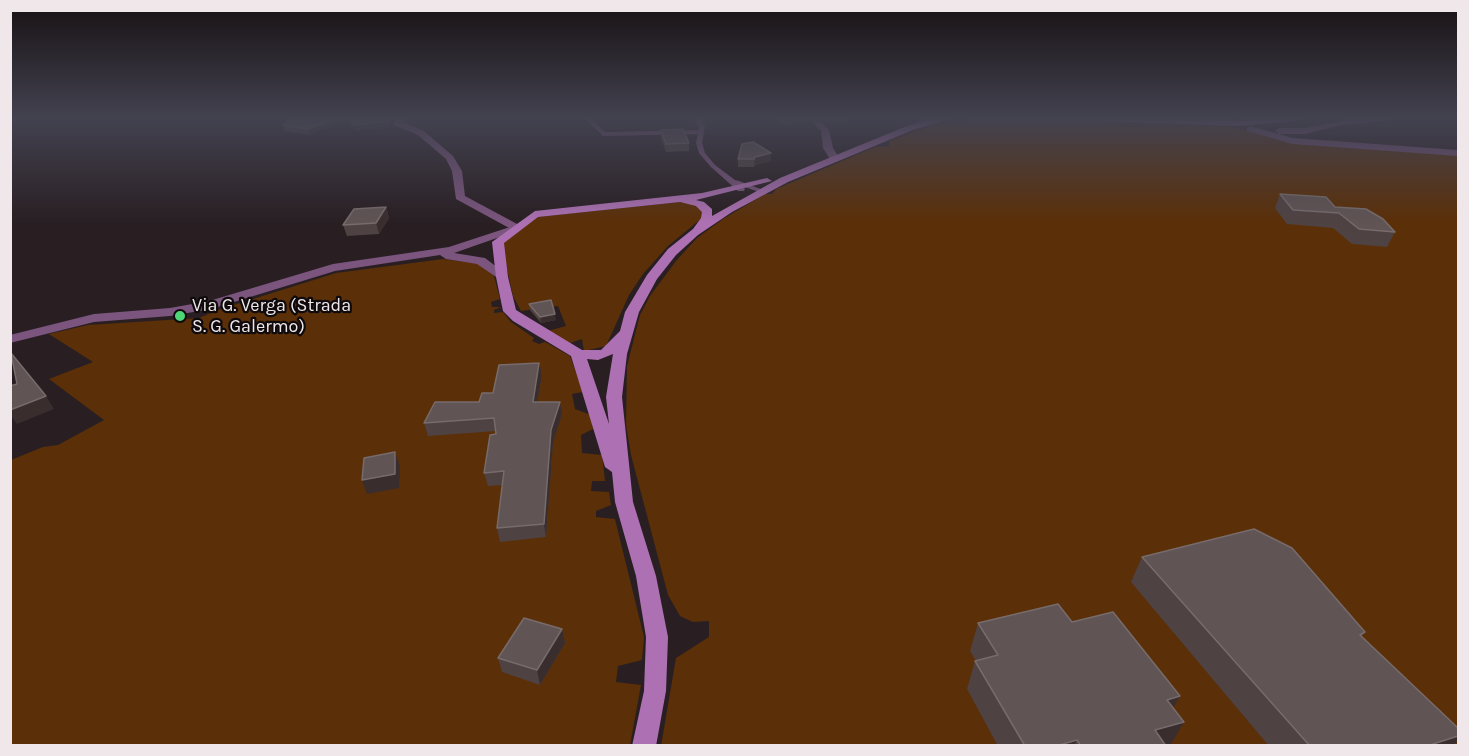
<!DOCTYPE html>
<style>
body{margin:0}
#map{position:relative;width:1469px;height:756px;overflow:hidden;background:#291f23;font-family:Karla,sans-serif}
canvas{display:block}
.frame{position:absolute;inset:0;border:12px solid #efe7ea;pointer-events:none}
</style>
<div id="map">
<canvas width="1469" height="756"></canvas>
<div class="frame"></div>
</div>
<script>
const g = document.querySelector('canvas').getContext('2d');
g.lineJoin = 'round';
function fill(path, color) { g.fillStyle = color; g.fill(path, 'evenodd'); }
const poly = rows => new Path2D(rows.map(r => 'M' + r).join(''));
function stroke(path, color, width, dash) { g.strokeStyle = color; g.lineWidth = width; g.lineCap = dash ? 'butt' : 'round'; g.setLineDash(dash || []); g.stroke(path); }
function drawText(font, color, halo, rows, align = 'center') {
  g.font = font + ' Karla,sans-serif'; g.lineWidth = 4.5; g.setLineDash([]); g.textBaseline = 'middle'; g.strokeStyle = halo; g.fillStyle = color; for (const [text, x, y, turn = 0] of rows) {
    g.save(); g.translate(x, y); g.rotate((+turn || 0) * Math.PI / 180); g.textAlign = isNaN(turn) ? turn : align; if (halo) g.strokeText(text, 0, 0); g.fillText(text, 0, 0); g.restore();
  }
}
fill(poly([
 [1244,118,1229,119,1228,126,1288,140,1356,149,1387,147,1458,154,1458,745,661,746,676,658,709,637,709,621,693,622,680,616,668,595,631,455,626,425,627,366,640,315,650,296,676,261,697,238,723,219,765,194,772,194,776,189,875,147,889,146,889,141,932,125,981,118],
 [679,202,696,205,703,212,702,218,668,246,643,274,629,295,606,346,584,351,582,339,570,343,548,331,566,326,558,306,521,311,513,296,502,246,503,243,537,217],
 [443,259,481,264,488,269,494,276,500,299,491,302,492,307,501,307,494,310,494,313,503,312,511,322,534,338,532,341,539,344,545,342,570,356,583,392,572,394,575,409,591,415,593,429,581,435,582,453,602,455,605,481,592,481,591,491,609,492,611,505,596,511,596,517,615,519,644,637,642,660,618,666,616,682,641,685,630,745,11,746,11,460,43,447,58,445,104,420,49,379,93,362,49,334,88,325,199,318,218,310,336,273]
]), '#5b2f07');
fill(poly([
 [584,118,590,118,605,132,698,130,699,126,695,122,698,118,704,118,701,122,705,126,702,143,705,153,715,165,735,180,739,181,766,191,762,193,742,186,745,189,744,191,738,191,711,167,699,153,696,143,698,134,603,136,584,118]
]), '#7b557e');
fill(poly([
 [397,118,406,118,403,122,424,131,453,156,462,171,465,196,519,225,519,229,511,229,456,199,452,171,446,159,418,135,394,125,393,123,397,118],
 [809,118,818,118,829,130,833,148,840,159,838,161,830,159,823,148,821,131,809,118],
 [924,118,935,118,913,130,906,128,924,118],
 [1359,118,1390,118,1386,121,1342,125,1305,134,1279,134,1275,131,1279,128,1305,128,1359,118],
 [1250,126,1293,138,1458,150,1458,156,1293,144,1247,131,1246,129,1250,126]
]), '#7b557e');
fill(poly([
 [510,227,514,228,514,232,454,253,485,258,506,274,508,277,506,280,502,281,477,264,446,259,440,255,335,271,211,309,170,316,94,322,10,343,10,335,94,314,170,308,209,301,333,264,449,247,510,227]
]), '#7b557e');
fill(poly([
 [940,118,954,118,913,130,788,182,732,212,698,235,676,255,657,279,639,312,627,354,622,397,633,502,656,576,668,637,666,691,656,746,632,746,644,691,646,637,636,576,615,502,612,472,605,467,571,356,513,321,503,311,496,277,492,242,535,211,702,193,767,178,772,181,696,200,704,202,712,209,712,216,780,178,907,126,940,118],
 [680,202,696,206,702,212,701,218,693,229,668,249,647,275,625,312,620,331,601,350,582,350,516,310,508,277,504,243,538,217,680,202],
 [613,354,606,397,609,424,587,359,598,360,613,354],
 [1097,118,1238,120,1300,118,1296,121,1238,126,1101,121,1097,118]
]), '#ad71b3');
fill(poly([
 [291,118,388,121,390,127,354,131,352,121,335,124,310,135,285,131,283,125],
 [778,118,810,118,810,122,789,125,780,122],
 [820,118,846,118,846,122,825,122],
 [661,130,689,143,689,151,666,152,661,138],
 [753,142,771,161,755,165,754,167,738,167,738,159],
 [1280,194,1335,207,1395,232,1387,247,1352,244,1333,228,1287,224,1275,208],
 [386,207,389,218,379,234,347,236,343,225],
 [529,304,556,320,541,323,530,310],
 [539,363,542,375,537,402,562,414,553,443,546,537,500,542,497,528,503,485,488,486,484,473,496,434,496,431,428,436,424,423,479,402],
 [1142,557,1365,632,1361,637,1458,740,1453,746,1269,746,1131,582],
 [1072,622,1173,709,1170,746,998,746,967,689,975,661,976,661,970,651,978,623],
 [562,629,565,643,540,685,502,672,498,658]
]), '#4f4242');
fill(poly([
 [337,118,353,118,354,121,335,124,310,135,308,129],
 [799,118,810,118,810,122,789,125,789,119],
 [388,121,390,127,354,131,352,125],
 [771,153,771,161,755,165,754,167,755,157],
 [386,207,389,218,379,234,376,223],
 [555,314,556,320,541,323,540,317],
 [539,363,542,375,535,414,533,402],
 [46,396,54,409,17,424,10,415,10,410],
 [560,402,562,414,553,443,546,537,544,524,551,430],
 [395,452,400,466,399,488,367,494,362,480],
 [562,629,565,643,540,685,537,670],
 [1180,696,1164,724,1167,700],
 [1184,722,1170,746,1147,746,1155,730],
 [1458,736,1458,740,1453,746,1427,746],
 [1077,740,1074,746,1056,746]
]), '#392d2e');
const building = poly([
 [291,118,337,118,308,129,283,125,291,118],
 [352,118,384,118,388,121,352,125,352,118],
 [683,129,689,143,666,144,661,130,683,129],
 [753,142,771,153,755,157,754,159,738,159,742,144,753,142],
 [1280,194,1326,197,1335,207,1366,209,1383,219,1395,232,1359,229,1339,213,1293,210,1280,194],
 [386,207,376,223,343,225,354,209,386,207],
 [551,300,555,314,540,317,529,304,551,300],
 [11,353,46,396,10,410,10,386,17,384,11,353],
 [539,363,533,402,560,402,551,430,544,524,497,528,504,471,484,473,490,435,496,434,494,418,424,423,435,402,479,402,482,393,493,393,499,365,539,363],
 [395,452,395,474,362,480,364,458,395,452],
 [1254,529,1292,548,1365,632,1360,635,1458,728,1458,736,1427,746,1310,746,1142,557,1254,529],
 [1058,604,1072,622,1113,612,1180,696,1167,700,1184,722,1155,730,1166,746,1081,746,1077,740,1056,746,1025,746,975,661,998,655,978,623,1058,604],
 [524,618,562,629,537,670,498,658,524,618]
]);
fill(building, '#605454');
stroke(building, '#776b6b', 1.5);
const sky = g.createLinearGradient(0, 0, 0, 224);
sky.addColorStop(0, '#171113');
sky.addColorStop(0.53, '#434250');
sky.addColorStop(1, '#43425000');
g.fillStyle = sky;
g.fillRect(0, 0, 1469, 224);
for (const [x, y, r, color] of [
 [180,316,6,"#4dd676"]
]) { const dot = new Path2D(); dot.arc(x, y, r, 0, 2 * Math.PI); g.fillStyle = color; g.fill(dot); stroke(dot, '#0f0a0c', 2); }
drawText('18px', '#efe7ea', '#0f0a0c', [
 ["Via G. Verga (Strada",192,306],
 ["S. G. Galermo)",192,327]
], 'left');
</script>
